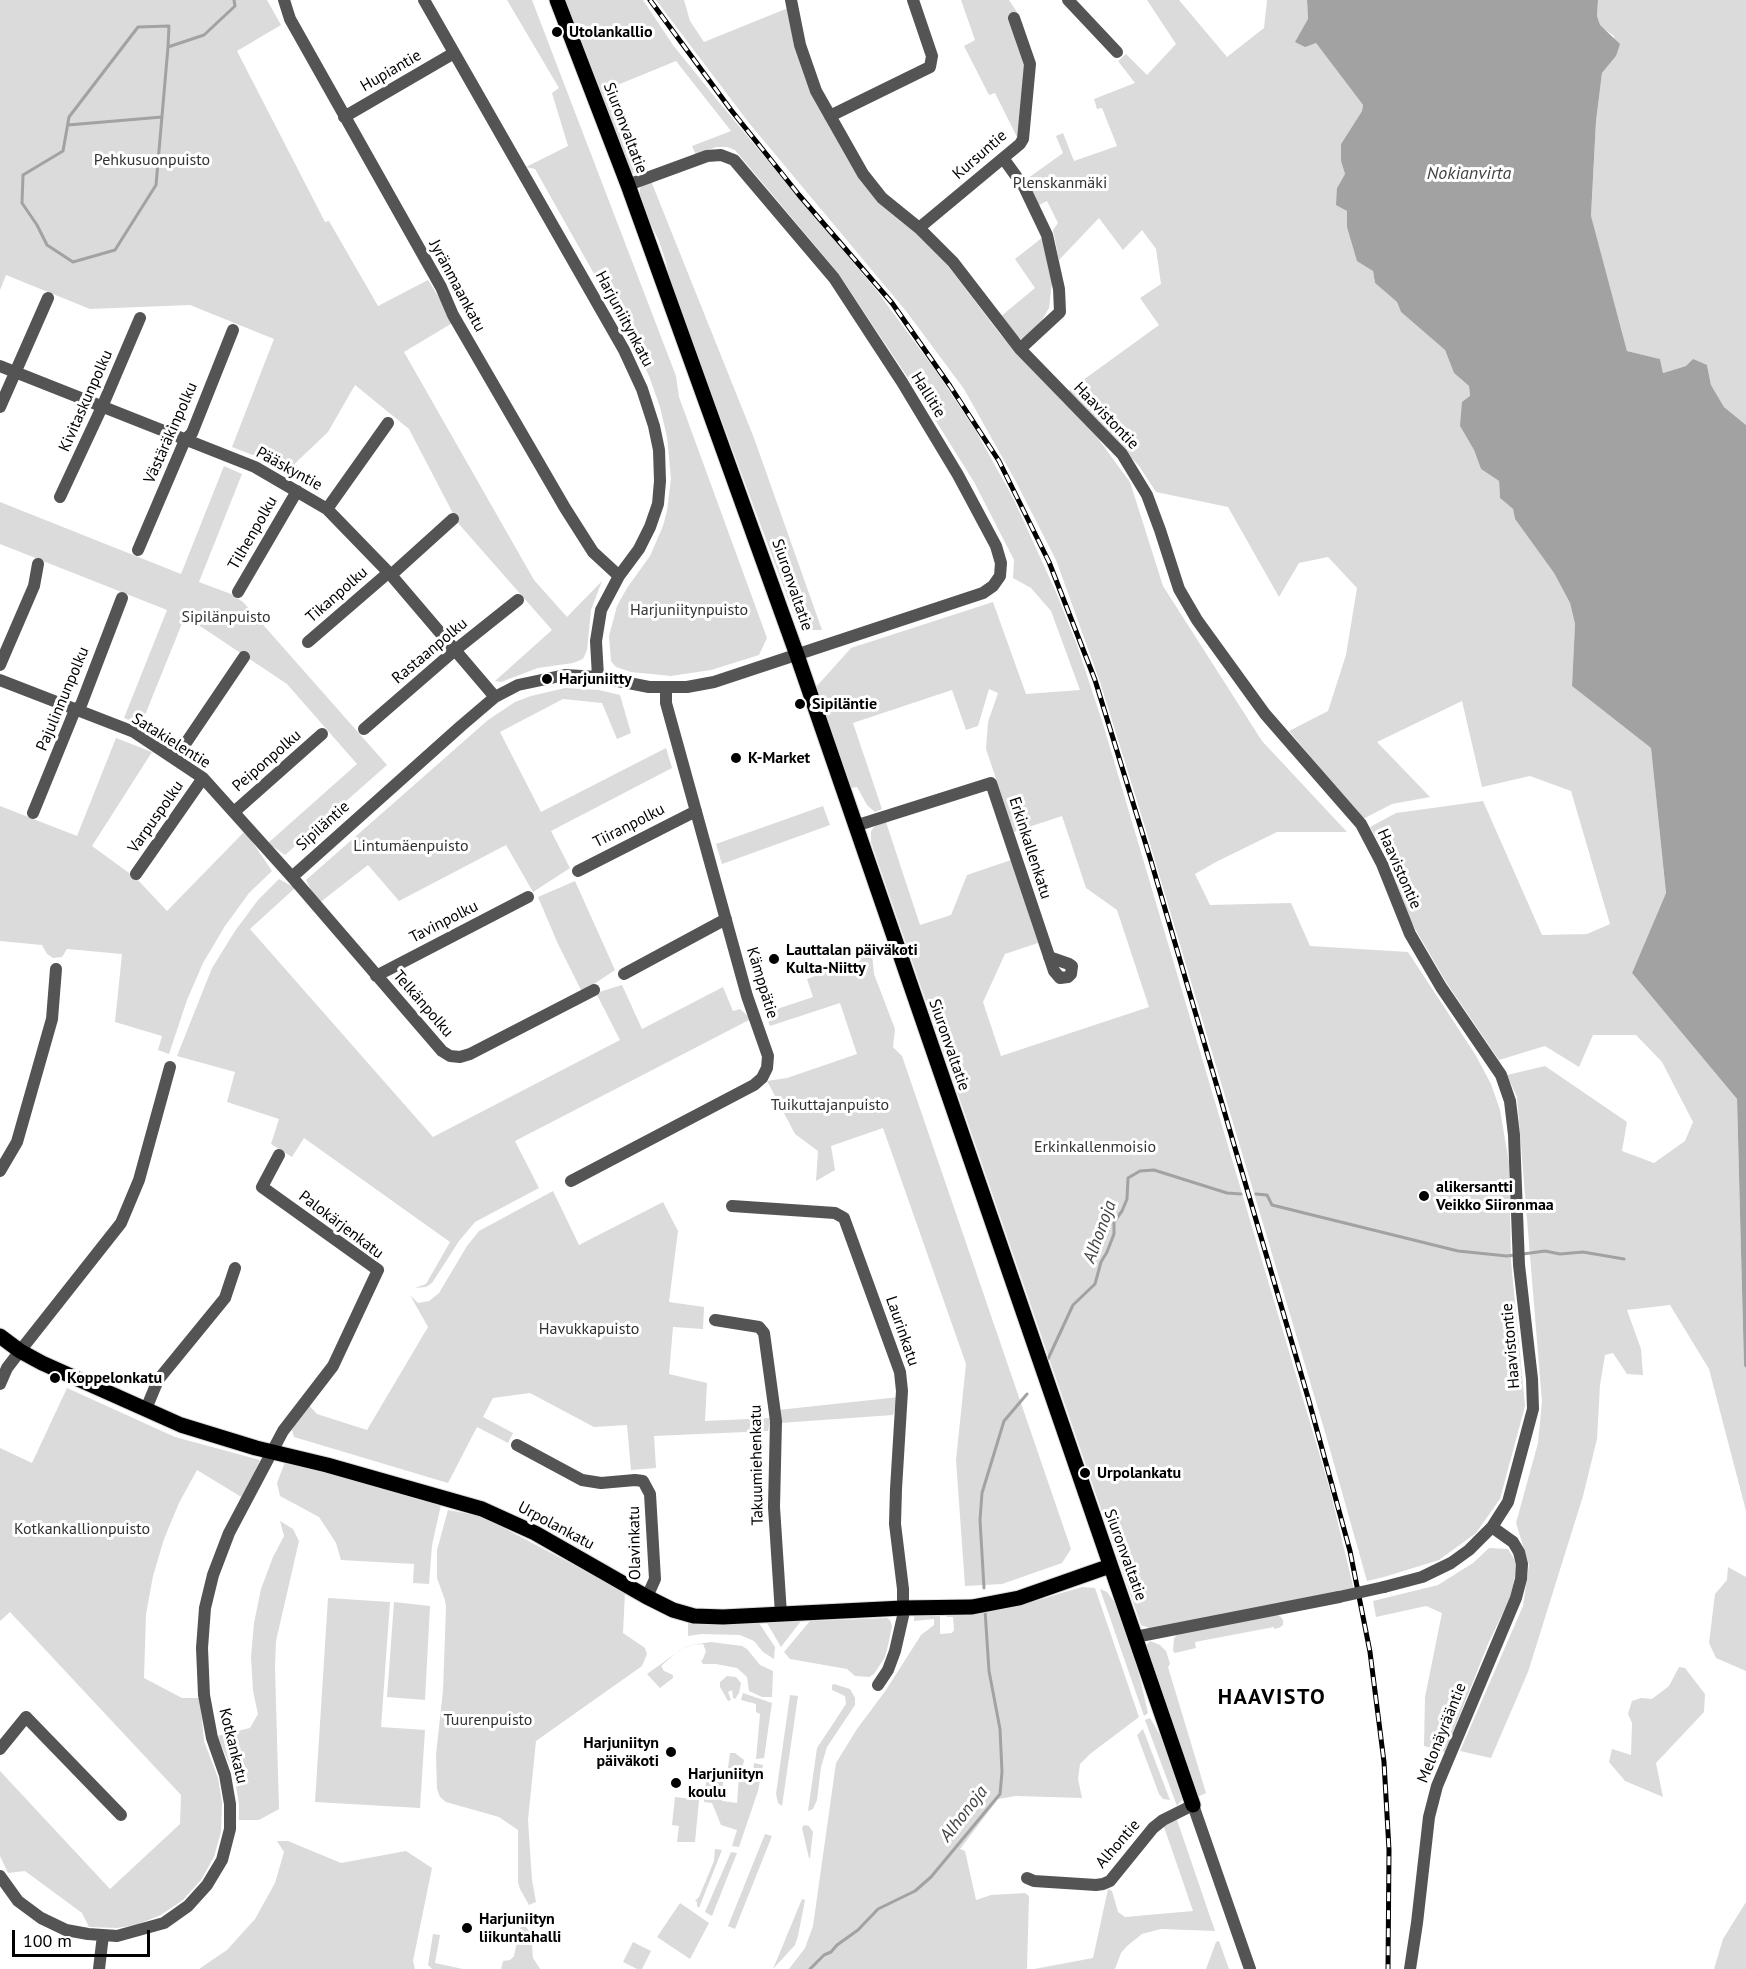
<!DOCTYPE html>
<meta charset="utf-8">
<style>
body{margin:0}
#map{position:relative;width:1746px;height:1969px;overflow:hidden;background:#fff;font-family:"PT Sans",sans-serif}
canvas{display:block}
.scale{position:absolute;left:12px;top:1930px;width:138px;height:27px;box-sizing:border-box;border:3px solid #000;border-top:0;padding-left:8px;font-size:18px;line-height:21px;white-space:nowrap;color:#000;-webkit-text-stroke:4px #fff;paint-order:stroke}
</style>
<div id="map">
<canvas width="1746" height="1969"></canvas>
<div class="scale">100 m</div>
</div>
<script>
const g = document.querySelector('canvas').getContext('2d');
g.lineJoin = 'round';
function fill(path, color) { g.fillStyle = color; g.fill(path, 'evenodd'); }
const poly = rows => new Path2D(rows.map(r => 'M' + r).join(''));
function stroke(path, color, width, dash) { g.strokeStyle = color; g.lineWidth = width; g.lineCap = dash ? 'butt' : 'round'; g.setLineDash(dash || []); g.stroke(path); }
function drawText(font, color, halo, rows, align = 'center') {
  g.font = font + ' "PT Sans",sans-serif'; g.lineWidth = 6; g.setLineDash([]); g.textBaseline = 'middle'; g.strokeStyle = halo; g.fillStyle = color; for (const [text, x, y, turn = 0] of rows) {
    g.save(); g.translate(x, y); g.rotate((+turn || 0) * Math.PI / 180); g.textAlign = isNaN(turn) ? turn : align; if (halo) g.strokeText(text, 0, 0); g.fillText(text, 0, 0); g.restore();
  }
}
fill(poly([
 [0,0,267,0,281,25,237,51,325,222,329,221,378,306,428,280,454,322,404,352,534,580,567,617,602,581,591,610,587,650,583,659,573,663,538,668,501,682,495,681,552,630,458,523,409,429,355,385,328,432,286,472,273,463,232,447,274,339,190,305,90,309,6,275,0,290],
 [507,0,532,0,676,376,679,397,767,638,759,655,711,670,671,676,631,672,616,667,611,661,609,636,617,606,627,588,650,556,663,526,667,511,671,478,667,437,660,407,649,376,633,343,535,169,526,167,568,146,552,93,559,88],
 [564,0,643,0,673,45,718,101,877,291,936,371,976,431,1013,498,1056,592,1078,648,1103,724,1330,1490,1354,1590,1152,1629,1141,1625,871,842,871,831,875,826,886,822,920,925,951,915,967,875,1011,860,1038,943,1005,954,983,1002,1001,1056,1149,1007,1117,910,1086,888,1062,816,1014,832,986,749,988,722,998,693,989,689,978,726,966,730,952,690,853,723,882,809,875,812,867,805,857,787,851,788,849,785,816,687,851,648,993,602,1026,694,1080,690,1051,611,1031,588,1013,578,1014,560,974,482,924,402,838,273,735,150,727,147,716,147,696,155,692,146,731,131,676,61,615,86,648,172,636,175,631,172],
 [656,0,684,0,690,21,704,42,788,8,794,46,859,176,945,262,1000,334,1030,368,1096,436,1130,482,1163,586,1262,741,1347,832,1277,832,1216,862,1195,874,1210,905,1291,903,1310,946,1408,952,1475,1054,1491,1084,1500,1110,1509,1163,1510,1199,1505,1200,1505,1212,1510,1213,1511,1261,1525,1406,1500,1499,1476,1533,1439,1560,1384,1577,1367,1581,1325,1432,1142,817,1100,682,1056,560,1015,480,964,389,906,311,749,123],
 [961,0,1009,0,1017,12,1011,15,1026,64,1019,141,995,93,989,95,964,46,975,40],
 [1147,0,1179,0,1227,57,1264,28,1267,0,1307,0,1308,19,1316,43,1363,105,1362,111,1341,144,1341,161,1345,174,1337,188,1347,210,1347,227,1373,271,1375,283,1397,302,1401,312,1445,350,1454,373,1469,386,1470,396,1460,426,1474,450,1481,469,1499,481,1500,498,1513,509,1515,519,1554,573,1570,603,1575,624,1572,686,1651,748,1666,893,1632,973,1737,1099,1744,1366,1746,1368,1746,1511,1709,1369,1670,1305,1627,1310,1641,1349,1643,1375,1627,1374,1613,1353,1605,1355,1600,1385,1597,1439,1583,1496,1528,1672,1491,1758,1460,1751,1523,1606,1529,1565,1516,1523,1538,1443,1542,1402,1517,1097,1507,1075,1545,1066,1627,1122,1622,1151,1654,1163,1685,1141,1693,1122,1662,1062,1636,1035,1593,1035,1579,1067,1545,1046,1499,1060,1446,982,1410,920,1386,854,1370,827,1396,813,1483,801,1542,935,1587,934,1610,924,1571,791,1530,776,1482,787,1462,701,1377,742,1430,797,1392,804,1363,819,1289,731,1328,711,1346,655,1357,588,1328,557,1299,563,1279,597,1228,507,1156,492,1139,466,1068,391,1159,325,1140,298,1161,284,1156,249,1142,230,1123,250,1099,218,1059,260,1053,230,1058,223,1047,201,1037,206,1024,181,1063,153,1056,136,1063,133,1074,161,1117,146,1102,108,1097,109,1094,99,1135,83,1118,61,1126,54,1147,75,1176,44],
 [1598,0,1746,0,1746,425,1724,407,1711,385,1707,365,1686,366,1663,373,1660,359,1627,351,1591,217,1596,121,1602,73,1616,56,1614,36,1600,26,1597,16],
 [651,181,754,438,822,630,813,630,796,620,670,282,666,262,659,241,640,202,640,188,644,184],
 [1043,237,1052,283,1049,308,1041,322,1023,339,1016,338,1000,317,1035,288,1015,259],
 [224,466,242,474,199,582,231,594,243,602,387,765,285,855,268,843,357,764,287,684,185,616,141,725,124,718,167,610,0,544,0,502,181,574],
 [565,688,599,690,620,695,631,733,617,739,602,703,563,699,500,732,541,812,666,748,672,768,551,831,570,868,533,892,506,845,399,901,368,865,318,904,306,880,488,720,515,702,531,696],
 [116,738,152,752,92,846,136,878,167,911,245,831,272,871,249,893,225,926,203,963,187,1000,169,1054,158,1050,162,1036,115,1022,122,954,67,949,62,957,53,958,47,954,42,945,0,941,0,806,77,836],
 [823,806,830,825,722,864,716,844],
 [279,879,295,888,250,929,433,1137,620,1040,596,993,622,985,642,1029,723,987,733,1011,740,1009,751,1019,515,1141,539,1188,475,1222,459,1241,432,1283,426,1287,415,1288,426,1284,450,1242,304,1138,292,1157,271,1144,279,1119,227,1102,235,1072,177,1056,212,968,235,931,258,900],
 [575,881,615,970,582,992,558,944,538,897],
 [872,954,874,974,895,1029,893,1047,902,1056,1071,1549,1062,1563,1002,1584,965,1586,956,1460,966,1364,883,1128,831,1146,835,1170,816,1181,818,1151,795,1134,767,1081,787,1078,857,1054,840,1003,770,1026,765,1013,813,997,807,979],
 [553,1191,579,1245,663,1202,678,1231,669,1302,704,1307,703,1329,673,1327,669,1374,707,1383,705,1421,771,1418,768,1431,654,1436,656,1468,631,1470,627,1425,594,1427,530,1393,493,1398,483,1417,513,1433,508,1443,477,1427,448,1483,294,1437,292,1430,308,1404,317,1414,367,1430,428,1327,410,1295,418,1303,429,1301,439,1293,467,1246,479,1231],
 [67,1388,175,1437,260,1460,243,1498,197,1470,179,1503,164,1539,153,1576,146,1614,144,1678,182,1698,200,1698,204,1741,218,1778,222,1802,221,1832,214,1857,201,1880,183,1900,161,1915,136,1925,117,1928,89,1927,82,1913,25,1871,8,1873,0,1856,0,1771,110,1889,180,1824,181,1795,10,1612,0,1621,0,1448,32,1463],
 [899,1397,893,1415,780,1423,778,1410],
 [285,1462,426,1497,441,1505,432,1545,429,1584,413,1583,414,1564,341,1560,336,1543,319,1517,280,1496,277,1483],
 [448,1510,481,1516,625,1592,623,1633,645,1648,647,1654,642,1666,536,1741,528,1820,532,1880,536,1902,529,1905,520,1889,518,1882,518,1830,499,1817,446,1802,440,1797,437,1789,436,1755,443,1690,446,1607,445,1600,437,1578,437,1550],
 [280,1521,293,1529,299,1541,276,1641,275,1667,279,1809,259,1820,239,1820,239,1804,234,1774,217,1736,250,1728,258,1714,253,1691,251,1657,254,1623,261,1589,273,1557,284,1536],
 [1489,1548,1508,1549,1517,1564,1511,1596,1488,1644,1445,1752,1424,1746,1425,1697,1442,1613,1426,1606,1376,1617,1373,1601,1438,1585,1473,1563],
 [1728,1567,1746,1577,1746,1671,1716,1658,1709,1643,1715,1594,1727,1580],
 [1082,1587,1095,1588,1139,1717,1090,1754,1080,1764,1078,1779,1082,1798,1016,1796,998,1799,960,1849,965,1851,976,1900,991,1895,1025,1893,1029,1896,1027,1969,789,1969,805,1948,813,1926,836,1763,857,1729,886,1690,921,1635,934,1625,934,1619,914,1621,914,1615,940,1614,940,1634,952,1633,954,1630,953,1617,947,1617,947,1614,993,1610,1018,1606],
 [1100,1589,1107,1592,1116,1604,1138,1670,1148,1713,1144,1716],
 [328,1598,390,1602,381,1727,425,1730,420,1808,315,1802],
 [394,1602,430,1606,425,1700,387,1697],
 [1277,1615,1280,1616,1283,1620,1283,1625,1279,1628,1274,1629,1274,1627,1195,1642,1196,1648,1175,1653,1173,1651,1174,1638,1177,1635],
 [887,1618,890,1620,892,1626,889,1641,885,1657,874,1674,869,1677,855,1676,847,1669,790,1659,784,1652,810,1621],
 [801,1621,781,1647,767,1623,767,1622],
 [688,1622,704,1625,759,1623,775,1647,774,1659,763,1652,754,1641,740,1635,702,1634,688,1636],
 [1150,1641,1160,1645,1166,1651,1170,1664,1168,1667,1206,1793,1195,1798,1145,1647],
 [711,1642,742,1646,747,1649,760,1665,773,1671,772,1697,762,1697,749,1691,747,1677,737,1668,716,1664,703,1664,701,1661,703,1659,706,1651,703,1644,692,1645,680,1650,661,1666,664,1671,673,1675,673,1678,660,1688,647,1674,682,1649,691,1645],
 [1679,1667,1685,1668,1705,1694,1704,1712,1656,1763,1663,1797,1625,1781,1609,1762,1612,1749,1631,1755,1632,1723,1628,1714,1632,1701,1641,1698,1652,1699,1669,1686],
 [727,1676,736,1677,741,1683,739,1693,735,1699,733,1698,732,1690,728,1692,731,1700,728,1701,720,1687,720,1682],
 [834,1684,850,1689,855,1698,855,1705,827,1747,821,1767,817,1800,813,1809,808,1811,817,1748,846,1704,845,1696,832,1690,832,1685],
 [743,1693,772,1703,764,1758,756,1759,760,1714,756,1712,756,1704,741,1700],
 [790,1695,798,1696,782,1806,778,1803,776,1794],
 [1150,1718,1164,1742,1182,1794,1182,1800,1177,1806,1145,1720],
 [1143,1729,1170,1800,1163,1799,1159,1794,1137,1735],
 [730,1753,735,1753,744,1760,741,1775,736,1772,735,1776,727,1775],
 [754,1763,763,1765,758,1791,739,1847,732,1846,737,1830,721,1825,712,1803,704,1802,706,1782,708,1774,712,1772,713,1780,718,1780,719,1774,716,1771,717,1769,724,1769,723,1788,716,1787,713,1784,710,1790,712,1792,716,1789,722,1790,722,1801,737,1803,739,1776,753,1776],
 [675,1797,699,1800,695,1842,677,1842,679,1826,672,1825],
 [1176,1817,1215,1931,1161,1929,1142,1934,1127,1946,1121,1953,1115,1969,1034,1969,1093,1958,1108,1889,1112,1891,1118,1912,1125,1917,1193,1911,1163,1824],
 [804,1825,809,1826,813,1832,810,1858,809,1858,802,1828],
 [765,1834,772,1836,735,1929,728,1926],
 [277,1841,288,1841,341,1863,406,1851,432,1868,413,1961,415,1969,199,1969,227,1950,255,1919,275,1883,284,1852],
 [715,1849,722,1850,699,1908,697,1906,697,1902,695,1901,699,1897,714,1861],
 [731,1852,737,1853,712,1916,705,1912],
 [802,1899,805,1900,798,1936,795,1945,773,1969],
 [1746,1902,1746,1969,1714,1969,1723,1939],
 [680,1903,709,1923,690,1959,657,1937],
 [524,1924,531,1934,533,1958,540,1969,501,1969,503,1961,510,1960,514,1956,520,1928],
 [433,1934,440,1935,435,1963,463,1969,432,1969,428,1965],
 [1219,1941,1229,1969,1206,1969,1216,1942],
 [633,1942,651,1951,642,1969,637,1969,623,1962]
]), '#dbdbdb');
fill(poly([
 [1307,0,1598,0,1597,16,1600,25,1620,44,1616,56,1602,73,1596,121,1591,216,1627,351,1660,359,1663,373,1686,366,1693,359,1707,365,1711,385,1724,407,1746,425,1746,1368,1744,1366,1737,1099,1632,973,1666,893,1651,748,1572,686,1575,624,1570,603,1554,573,1515,519,1513,509,1500,498,1499,481,1481,469,1474,450,1460,426,1462,402,1470,396,1469,386,1454,373,1445,350,1401,312,1397,302,1375,283,1373,271,1357,261,1347,227,1347,211,1336,205,1337,188,1345,174,1341,161,1341,144,1362,111,1363,105,1316,43,1305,47,1295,42,1308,19]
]), '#a2a2a2');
stroke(poly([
 [168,47,169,26,138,27,69,117,63,151,23,175,22,203,37,225,47,245,73,262,115,250,156,185,168,47,204,35,235,6,234,0],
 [68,125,162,117],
 [1256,1194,1267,1195,1272,1205,1458,1251,1507,1256,1515,1255],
 [1523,1254,1545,1251,1560,1254,1583,1252,1624,1259],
 [1047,1361,1073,1305,1095,1284,1101,1262,1107,1252,1114,1234,1114,1222,1122,1211,1127,1199,1128,1178,1140,1171,1154,1170,1227,1193,1241,1194],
 [984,1588,980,1520,982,1493,1004,1421,1027,1394],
 [810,1969,824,1955,831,1952,837,1945,858,1930,878,1909,915,1891,931,1877,1000,1794,1002,1772,1000,1729,989,1671,985,1610]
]), '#a2a2a2', 3);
const major = poly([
 [557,0,628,185,797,655,1193,1805],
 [0,1336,20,1351,42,1363,181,1425,256,1448,327,1465,482,1509,535,1533,647,1597,673,1610,694,1616,723,1617,903,1608,972,1607,1019,1598,1110,1566]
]);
stroke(major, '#dbdbdb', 17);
stroke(poly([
 [284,0,290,19,441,287,453,315,565,508,593,552,619,576],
 [424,0,624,350,642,389,654,426,659,450,660,481,658,504,650,527,639,549,619,576,601,610,596,641,598,677],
 [791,0,800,45,816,91,863,174,882,198,919,228,953,262,1020,349,1122,454,1147,495,1160,530,1179,589,1197,620,1265,714,1361,824,1382,864,1410,934,1441,987,1501,1075,1510,1101,1514,1135,1519,1265,1532,1379,1533,1409,1508,1502,1492,1527,1469,1550,1451,1563,1422,1577,1384,1587],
 [1068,0,1117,52],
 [830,116,930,67,932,56,913,0],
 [344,117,454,53],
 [1003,158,1024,187,1047,235,1059,289,1060,312,1020,349],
 [919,228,1020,144,1023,139,1030,64,1014,18],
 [0,366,255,467,327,509,391,575,495,697],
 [0,407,48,298],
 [60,497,102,407,140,318],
 [327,509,388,423],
 [138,550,185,440,192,433,233,330],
 [391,575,453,519],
 [238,592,297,491],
 [308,642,388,573],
 [0,665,34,586,38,564],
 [0,680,134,732,203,778,292,877,442,1051,450,1056,460,1057,470,1054,594,990],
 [364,729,454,651,518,600],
 [175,759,244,657],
 [234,812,322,734],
 [33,813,75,710,81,705,122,598],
 [855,826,991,783,1054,971,1060,978,1068,977,1071,974,1072,966,1069,964,1049,957],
 [578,871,696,811],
 [136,874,203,778],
 [292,877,461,726,495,697,518,685,565,675,598,677,649,687,687,687,714,682,983,593,993,586,1000,576,1001,563,996,546,958,475,902,382,834,278,734,160,721,155,707,156,628,185],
 [624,974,726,919],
 [376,976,528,897],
 [0,1171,17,1142,52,1019,56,969],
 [571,1181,754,1085,762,1078,767,1068,768,1056,747,996,666,703,666,687],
 [732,1206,835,1213,844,1218,900,1372,902,1391,896,1489,895,1524,903,1589,903,1616,895,1651,888,1670,878,1685],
 [715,1320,759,1327,764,1333,776,1421,774,1507,781,1614],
 [0,1384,7,1368,20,1351,121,1223,139,1180,170,1067],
 [146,1409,158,1380,225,1298,235,1268],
 [517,1445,582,1480,601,1483,635,1480,643,1481,650,1494,655,1579,647,1597],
 [1135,1637,1339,1597],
 [0,1749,26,1717,121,1815],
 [0,1876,18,1901,41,1918,66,1930,88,1934,117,1936,164,1923,188,1906,207,1885,222,1860,230,1829,230,1804,225,1775,212,1738,204,1695,202,1648,205,1608,213,1575,229,1533,283,1431,333,1366,378,1270,262,1187,279,1155],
 [1027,1878,1034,1881,1096,1885,1103,1884,1110,1881,1153,1828,1163,1820,1193,1805,1250,1969],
 [99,1969,103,1935],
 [1410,1969,1417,1923,1429,1817,1437,1786,1516,1598,1521,1579,1522,1564,1519,1552,1513,1542,1492,1527]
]), '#545454', 12);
stroke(major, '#000', 15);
const rail = poly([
 [650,0,731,110,799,195,892,303,950,386,999,461,1049,562,1095,680,1151,861,1309,1401,1350,1551,1370,1652,1384,1762,1389,1850,1388,1969]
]);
stroke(rail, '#000', 5);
stroke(rail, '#fff', 3, [9]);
stroke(poly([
 [1339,1597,1384,1587]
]), '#545454', 12);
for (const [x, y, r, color] of [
 [557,32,6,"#000"],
 [547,679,6,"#000"],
 [800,704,6,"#000"],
 [736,758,6,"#000"],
 [774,959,6,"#000"],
 [1424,1196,6,"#000"],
 [55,1378,6,"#000"],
 [1085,1473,6,"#000"],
 [671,1752,6,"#000"],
 [676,1783,6,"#000"],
 [467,1928,6,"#000"]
]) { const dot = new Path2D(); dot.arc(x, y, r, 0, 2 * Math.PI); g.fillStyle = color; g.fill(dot); stroke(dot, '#fff', 2); }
drawText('bold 16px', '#000', '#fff', [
 ["Utolankallio",569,32],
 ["Harjuniitty",559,679],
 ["Sipiläntie",812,704],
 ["K-Market",748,758],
 ["Lauttalan päiväkoti",786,950],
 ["Kulta-Niitty",786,968],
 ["alikersantti",1436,1187],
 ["Veikko Siironmaa",1436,1205],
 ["Koppelonkatu",67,1378],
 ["Urpolankatu",1097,1473],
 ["Harjuniityn",659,1743,"right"],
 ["päiväkoti",659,1761,"right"],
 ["Harjuniityn",688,1774],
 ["koulu",688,1792],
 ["Harjuniityn",479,1919],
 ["liikuntahalli",479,1937]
], 'left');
drawText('16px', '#000', '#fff', [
 ["Hupiantie",391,71,-30],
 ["Siuronvaltatie",625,128,69],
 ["Kursuntie",980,155,-41],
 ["Jyränmaankatu",457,286,62],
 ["Harjuniitynkatu",624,319,62],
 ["Hallitie",928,395,58],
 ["Kivitaskunpolku",86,401,-66],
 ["Haavistontie",1106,416,46],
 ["Västäräkinpolku",171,433,-66],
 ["Pääskyntie",289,469,29],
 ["Tilhenpolku",253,533,-60],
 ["Siuronvaltatie",792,585,71],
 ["Tikanpolku",337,595,-41],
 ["Rastaanpolku",430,651,-40],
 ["Pajulinnunpolku",63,699,-67],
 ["Satakielentie",171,741,32],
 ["Peiponpolku",267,761,-41],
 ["Varpuspolku",156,817,-55],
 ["Sipiläntie",323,826,-42],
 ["Tiiranpolku",629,826,-27],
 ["Erkinkallenkatu",1030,848,72],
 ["Haavistontie",1399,869,66],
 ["Tavinpolku",444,922,-27],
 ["Kämppätie",762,983,73],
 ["Telkänpolku",423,1004,49],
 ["Siuronvaltatie",949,1045,71],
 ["Palokärjenkatu",341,1225,37],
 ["Laurinkatu",902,1331,71],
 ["Haavistontie",1511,1346,-95],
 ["Takuumiehenkatu",757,1465,-91],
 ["Urpolankatu",556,1526,28],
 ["Olavinkatu",635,1543,-91],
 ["Siuronvaltatie",1125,1555,70],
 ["Melonäyrääntie",1442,1733,-68],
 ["Kotkankatu",233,1746,76],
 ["Alhontie",1118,1844,-49]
]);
drawText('16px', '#323232', '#fff', [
 ["Pehkusuonpuisto",152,160],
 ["Plenskanmäki",1060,183],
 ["Harjuniitynpuisto",689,610],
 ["Sipilänpuisto",226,617],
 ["Lintumäenpuisto",411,846],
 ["Tuikuttajanpuisto",830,1105],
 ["Erkinkallenmoisio",1095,1147],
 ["Havukkapuisto",589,1329],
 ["Kotkankallionpuisto",82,1529],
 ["Tuurenpuisto",488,1720]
]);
drawText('italic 18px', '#434343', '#fff', [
 ["Nokianvirta",1469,174],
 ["Alhonoja",1100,1232,-70],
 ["Alhonoja",964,1814,-52]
]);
g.letterSpacing = '1.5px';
drawText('bold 22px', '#000', '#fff', [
 ["HAAVISTO",1272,1698]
]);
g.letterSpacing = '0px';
</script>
